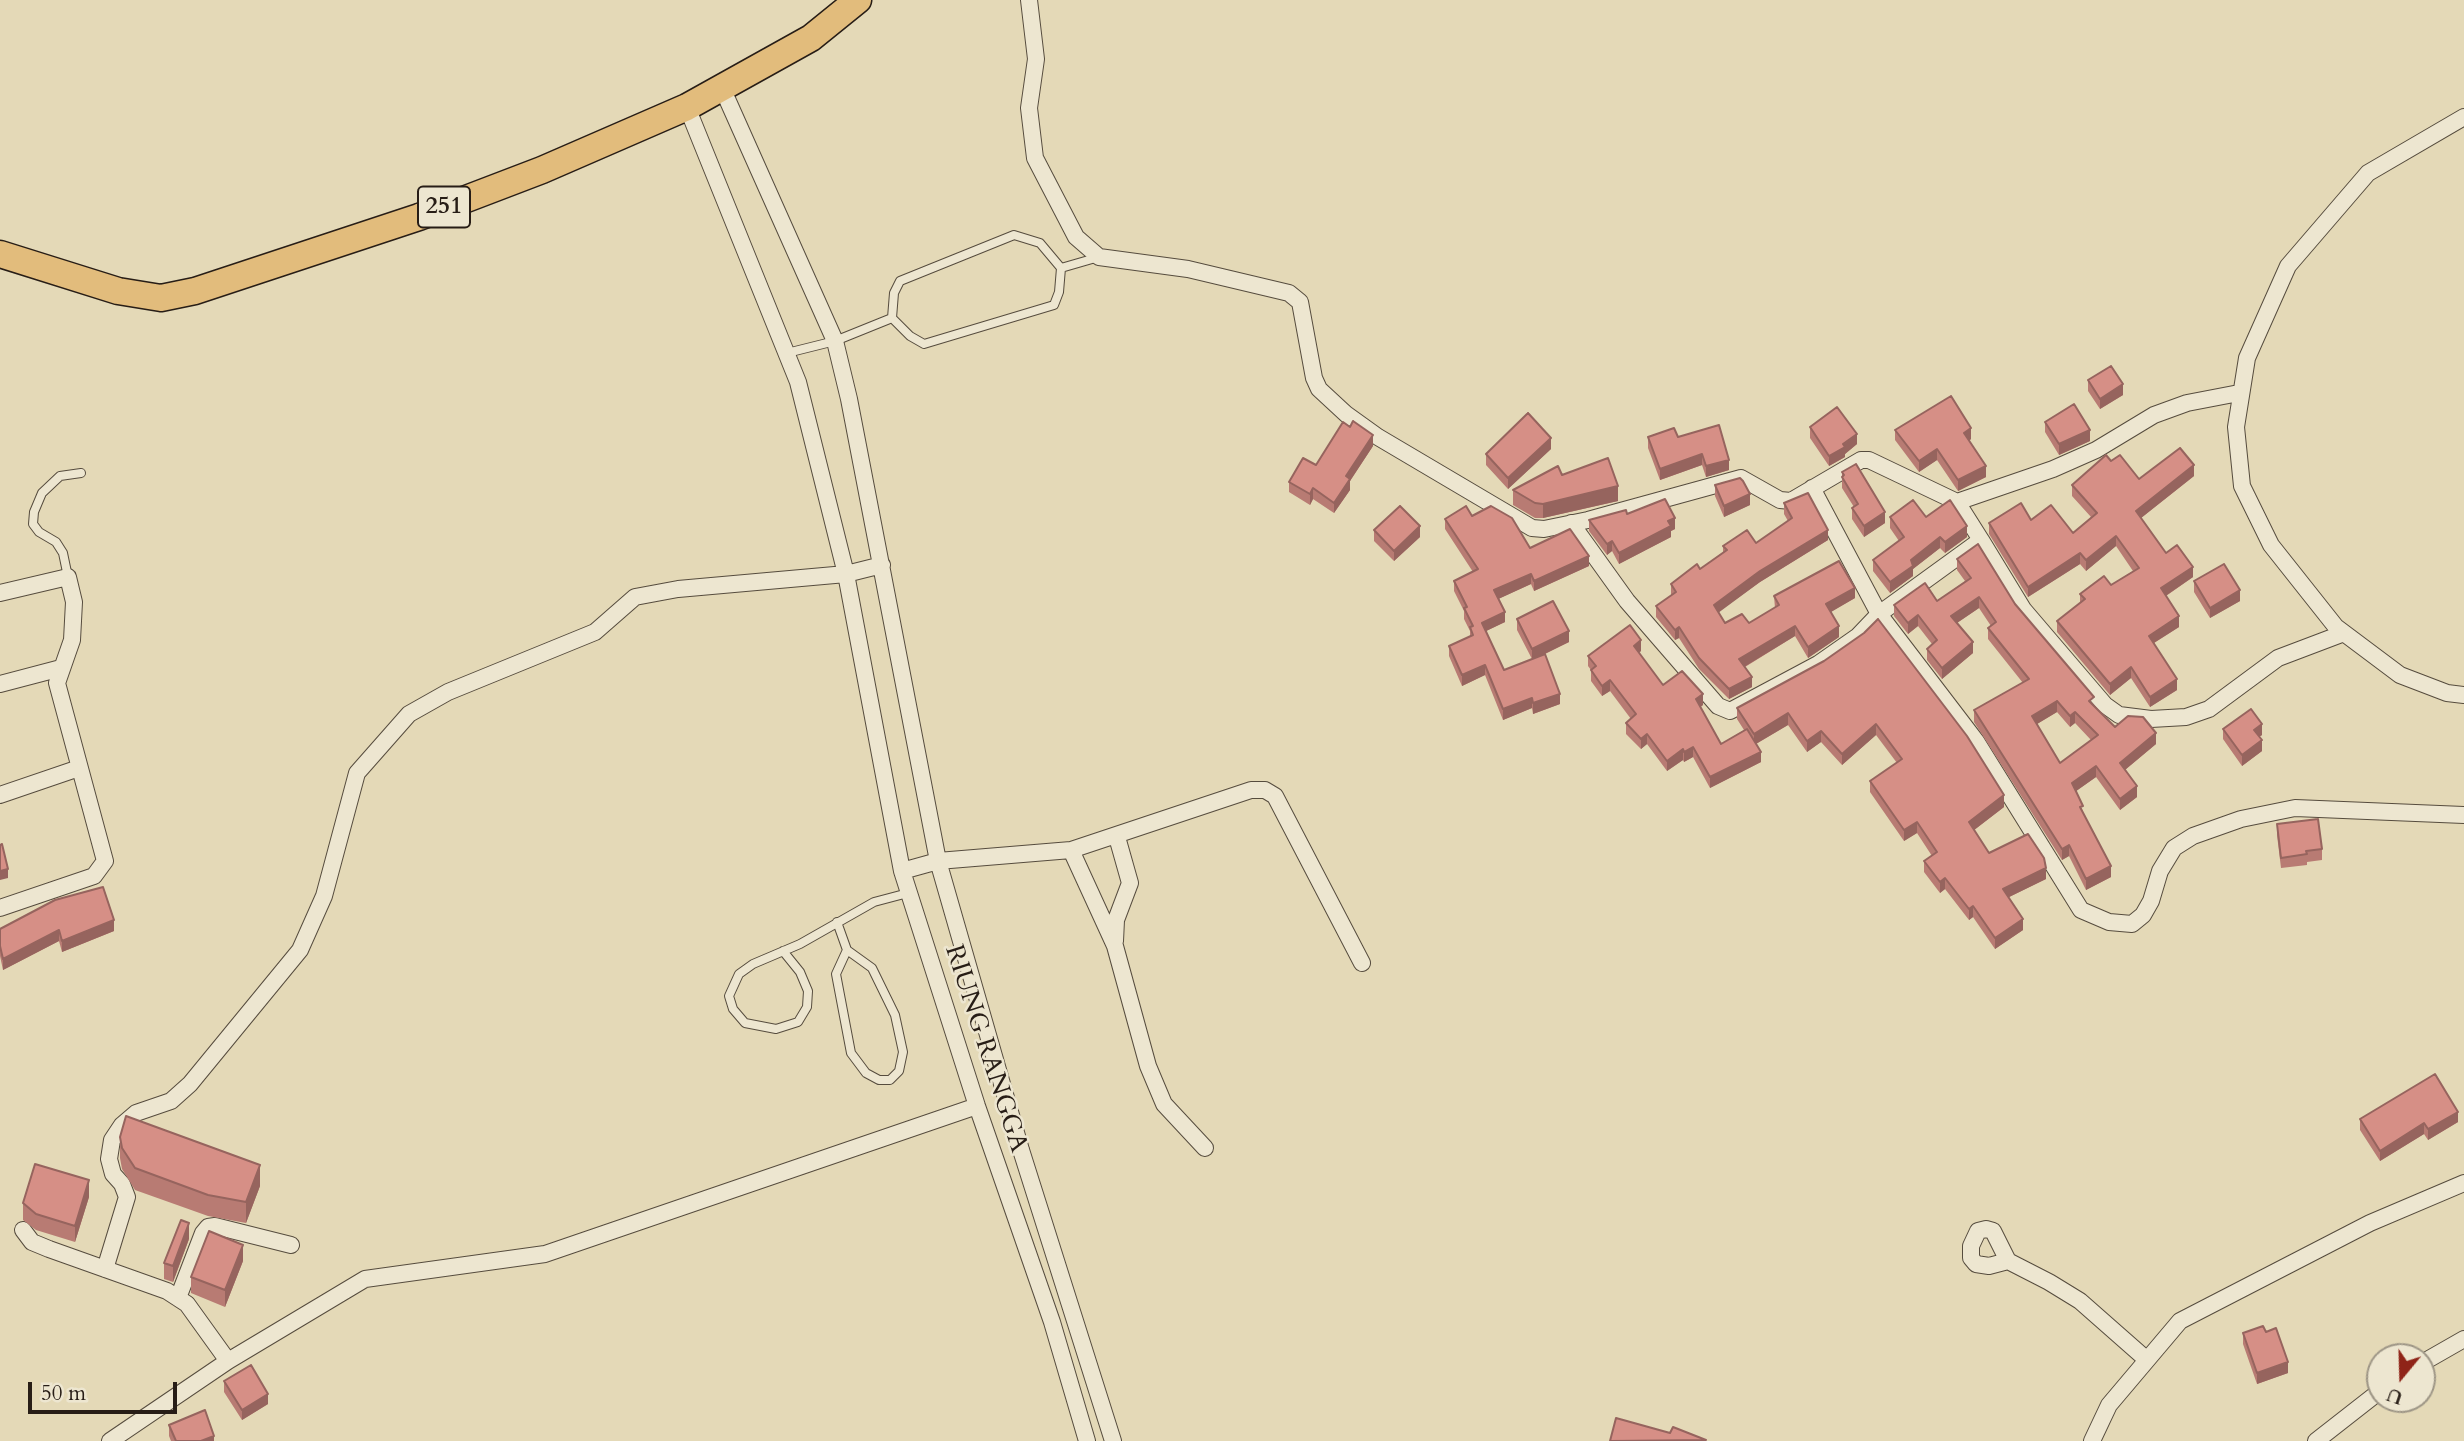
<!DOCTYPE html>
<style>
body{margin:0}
#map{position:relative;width:2464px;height:1441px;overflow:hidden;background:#e4d9b7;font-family:Cardo,serif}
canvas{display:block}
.north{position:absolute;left:2366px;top:1343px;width:70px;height:70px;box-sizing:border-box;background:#ede6d0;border:2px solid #9e9686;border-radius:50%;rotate:199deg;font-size:19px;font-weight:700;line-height:28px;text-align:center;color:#271d16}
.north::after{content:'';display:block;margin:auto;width:24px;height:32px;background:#8f2418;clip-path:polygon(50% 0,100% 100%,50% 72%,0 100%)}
.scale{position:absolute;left:28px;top:1382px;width:149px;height:32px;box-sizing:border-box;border:4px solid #271d16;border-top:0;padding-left:9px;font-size:21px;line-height:24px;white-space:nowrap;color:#271d16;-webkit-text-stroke:5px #ede6d0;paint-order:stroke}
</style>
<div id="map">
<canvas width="2464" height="1441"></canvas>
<div class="north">U</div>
<div class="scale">50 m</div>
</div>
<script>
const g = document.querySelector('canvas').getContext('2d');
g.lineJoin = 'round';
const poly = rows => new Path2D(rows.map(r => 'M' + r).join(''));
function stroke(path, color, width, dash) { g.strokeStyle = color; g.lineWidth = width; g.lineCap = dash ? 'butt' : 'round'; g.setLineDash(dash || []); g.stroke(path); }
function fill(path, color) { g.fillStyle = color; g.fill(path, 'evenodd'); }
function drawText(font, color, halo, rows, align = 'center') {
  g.font = font + ' Cardo,serif'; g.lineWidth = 5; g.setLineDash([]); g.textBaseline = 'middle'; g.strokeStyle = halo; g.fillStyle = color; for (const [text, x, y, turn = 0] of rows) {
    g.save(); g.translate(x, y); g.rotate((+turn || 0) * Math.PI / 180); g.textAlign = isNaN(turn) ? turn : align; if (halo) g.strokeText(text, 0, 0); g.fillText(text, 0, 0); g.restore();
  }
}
const service = poly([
 [1061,268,1099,257],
 [787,353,835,341,892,318,894,293,900,281,1014,235,1040,243,1061,268,1059,292,1054,305,924,344,910,336,892,318],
 [68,577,63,553,56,542,39,532,33,524,34,512,42,493,60,476,81,473],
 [837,922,847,950,872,968,895,1015,903,1052,899,1071,890,1080,879,1080,866,1073,851,1053,836,974,847,950],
 [783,951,800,972,808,991,807,1007,798,1022,776,1029,745,1023,733,1009,729,996,739,974,753,964,800,944,874,902,908,893]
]);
const minor = poly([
 [1029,0,1036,59,1029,108,1035,158,1076,237,1099,257,1188,269,1289,293,1300,302,1314,378,1319,389,1346,414,1378,437,1532,528,1544,529,1588,520,1741,478,1780,500,1791,501,1861,460,1869,460,1957,502,1981,540,1879,614,1976,741,2081,910,2109,922,2132,924,2143,915,2151,901,2160,871,2174,848,2193,836,2241,819,2295,808,2464,815],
 [723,90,835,341,849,399,938,861,1021,1150,1113,1441],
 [687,107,798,382,846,574,902,871,977,1106,1052,1322,1087,1441],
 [2464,117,2368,173,2288,266,2247,358,2236,427,2242,486,2271,545,2336,627,2400,675,2447,693,2464,695],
 [1957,502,2053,469,2096,450,2154,415,2187,403,2239,393],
 [1571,523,1627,601,1718,706,1730,711,1818,664,1858,636,1879,614,1812,488],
 [1981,540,2023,609,2105,705,2119,715,2151,719,2186,717,2209,709,2278,658,2344,633],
 [0,593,68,577,74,602,72,640,57,683,105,861,94,876,0,908],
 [0,684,61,668],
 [0,795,79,768],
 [1071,850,1115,946,1148,1066,1164,1104,1205,1148],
 [902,871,938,861,1071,850,1251,790,1265,790,1275,796,1362,963],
 [1115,941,1116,920,1130,883,1117,837],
 [23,1230,32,1242,49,1249,167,1291,187,1304,228,1361],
 [2008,1261,1993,1231,1986,1229,1978,1231,1971,1246,1971,1258,1976,1264,1989,1266,2008,1261,2049,1282,2080,1301,2147,1360],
 [105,1269,127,1197,122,1184,113,1174,109,1159,112,1140,122,1125,136,1113,171,1101,190,1084,300,950,324,896,357,773,409,714,448,692,595,632,635,597,678,589,846,574,882,565],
 [178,1298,203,1233,208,1227,215,1226,291,1245],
 [2422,1363,2464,1339],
 [110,1441,228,1361,365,1279,545,1254,977,1106],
 [2092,1441,2109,1405,2180,1321,2370,1223,2464,1183],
 [2316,1441,2380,1391]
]);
const primary = poly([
 [0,254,118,291,161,298,195,291,419,217,542,170,687,107,811,38,858,0]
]);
stroke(service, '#564c3e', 10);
stroke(minor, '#564c3e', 18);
stroke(primary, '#271d16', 29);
stroke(service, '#ede6d0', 8);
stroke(minor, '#ede6d0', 16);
stroke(primary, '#e2bc7c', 26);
fill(poly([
 [2088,380,2123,395,2100,409,2088,391],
 [2045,422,2090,441,2059,455,2045,432],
 [1810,427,1857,444,1845,454,1845,457,1829,466,1810,438],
 [1895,430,1971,439,1969,441,1986,477,1958,491,1937,460,1919,472,1895,440],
 [1648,437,1678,437,1729,470,1706,477,1702,465,1660,480,1648,448],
 [1373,446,1350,481,1350,490,1334,513,1313,499,1310,505,1289,492,1289,482,1316,465],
 [1551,449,1508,489,1486,465,1486,454],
 [2111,461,2139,479,2194,476,2141,518,2166,553,2193,577,2166,596,2179,627,2154,643,2177,690,2150,707,2131,678,2110,695,2057,632,2057,621,2080,603,2080,594,2111,585,2133,571,2116,546,2086,571,2080,564,2028,597,1989,534,1989,523,2031,520,2073,533,2091,517,2072,496,2072,485],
 [1842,472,1885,523,1864,537,1852,519,1852,508,1854,507,1842,488],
 [1562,475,1618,501,1543,518,1535,518,1513,505,1513,490],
 [1715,485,1750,505,1724,517,1715,496],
 [1784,503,1828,540,1760,582,1718,612,1725,623,1749,623,1775,608,1774,596,1855,598,1830,612,1839,637,1808,658,1795,636,1745,667,1752,687,1729,699,1699,669,1679,638,1675,640,1656,617,1656,606,1671,595,1671,584,1700,569,1723,552,1723,546,1756,543,1788,521,1784,514],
 [1627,514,1675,529,1671,531,1671,537,1619,564,1612,551,1607,555,1589,531,1589,520],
 [1472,516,1530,548,1589,566,1534,591,1531,584,1498,599,1505,622,1486,631,1504,670,1532,659,1517,630,1517,619,1569,642,1545,654,1560,704,1533,714,1532,708,1503,720,1485,675,1462,686,1449,656,1449,646,1470,637,1470,631,1464,619,1464,611,1454,591,1454,581,1473,572,1445,529,1445,519],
 [1890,517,1926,517,1967,537,1945,553,1940,548,1913,569,1913,576,1890,593,1873,571,1873,560,1899,541,1890,528],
 [1374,530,1420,537,1394,561,1374,541],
 [1957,559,2015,604,2094,706,2115,727,2156,744,2125,770,2137,797,2120,810,2096,777,2076,791,2083,812,2111,877,2086,890,2069,856,2062,860,1974,722,1974,710,2023,683,1988,639,1988,628,1991,626,1979,608,1957,623,1973,653,1942,679,1927,660,1927,649,1932,644,1918,626,1908,634,1894,616,1894,605,1937,601,1965,581,1957,570],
 [2057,712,2070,727,2075,723,2091,740,2060,763,2037,724],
 [2194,581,2240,601,2210,618,2194,592],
 [1641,651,1639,653,1663,685,1703,705,1700,707,1721,744,1744,730,1737,719,1737,708,1824,661,2004,807,1974,830,1989,853,2046,879,2009,897,2023,930,1995,949,1973,917,1969,920,1945,889,1940,893,1924,872,1924,861,1932,856,1917,833,1904,841,1870,792,1870,781,1897,763,1876,735,1842,765,1821,742,1807,752,1788,725,1756,744,1761,762,1710,788,1693,757,1684,762,1683,760,1667,771,1647,744,1641,749,1626,734,1626,723,1631,719,1610,691,1602,696,1591,681,1591,670,1588,666,1588,656],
 [2223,729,2262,735,2259,737,2262,751,2242,766,2223,739],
 [2277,824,2322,849,2322,860,2307,862,2307,865,2281,868,2277,835],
 [0,929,114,931,62,952,59,941,3,970,0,956],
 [2360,1119,2458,1122,2428,1140,2424,1134,2380,1161,2360,1130],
 [120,1137,260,1186,246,1223,208,1216,135,1190,122,1169,120,1158],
 [89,1197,75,1242,36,1230,23,1220,23,1203],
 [189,1239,173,1282,164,1279,164,1263],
 [243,1261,225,1307,191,1293,191,1277],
 [2266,1332,2288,1373,2257,1384,2243,1344,2243,1333],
 [224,1381,268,1404,242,1420,224,1392],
 [169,1425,214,1441,171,1441,169,1436]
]), '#b87b73');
fill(poly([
 [2123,384,2123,395,2100,409,2100,399],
 [1971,428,1971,439,1964,444,1964,433],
 [2090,430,2090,441,2059,455,2059,444],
 [1857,434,1857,444,1845,454,1845,457,1829,466,1829,456],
 [1373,435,1373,446,1350,481,1350,490,1334,513,1334,503,1346,476],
 [1551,438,1551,449,1508,489,1508,478],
 [1937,449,1937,460,1919,472,1919,461],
 [1702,454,1702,465,1660,480,1660,469],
 [1729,460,1729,470,1706,477,1706,466],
 [2194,465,2194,476,2136,522,2136,511],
 [1986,466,1986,477,1958,491,1958,480],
 [1618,486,1618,501,1543,518,1543,504],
 [1313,488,1313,499,1310,505,1310,494],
 [1750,494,1750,505,1724,517,1724,506],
 [1885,512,1885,523,1864,537,1864,526],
 [1675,518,1675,529,1671,531,1671,537,1619,564,1619,553,1668,521],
 [1420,526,1420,537,1394,561,1394,551],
 [1967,526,1967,537,1945,553,1945,542],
 [1828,530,1828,540,1760,582,1714,616,1714,605,1760,571],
 [2116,536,2116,546,2086,571,2086,560],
 [1940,537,1940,548,1913,569,1913,576,1890,593,1890,582,1911,560],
 [1612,541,1612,551,1607,555,1607,544],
 [2080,553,2080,564,2028,597,2028,587],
 [1589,556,1589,566,1534,591,1534,581],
 [2193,567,2193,577,2161,599,2161,588],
 [1531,574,1531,584,1494,601,1494,590],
 [1855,588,1855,598,1826,615,1826,604],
 [2240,590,2240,601,2210,618,2210,608],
 [1979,597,1979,608,1951,627,1951,616],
 [1505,612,1505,622,1482,633,1482,623],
 [1918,615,1918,626,1908,634,1908,623],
 [2179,616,2179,627,2149,646,2149,636],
 [1795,626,1795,636,1739,670,1739,659],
 [1839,626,1839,637,1808,658,1808,647],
 [1679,627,1679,638,1675,640,1675,630],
 [1569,631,1569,642,1532,660,1532,649],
 [1641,640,1641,651,1634,656,1634,646],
 [1973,642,1973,653,1942,679,1942,668],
 [1485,665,1485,675,1462,686,1462,675],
 [2131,667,2131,678,2110,695,2110,684],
 [1752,677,1752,687,1729,699,1729,689],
 [2177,679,2177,690,2150,707,2150,697],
 [1610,680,1610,691,1602,696,1602,686],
 [1560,694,1560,704,1533,714,1533,703],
 [1703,694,1703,705,1696,710,1696,699],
 [1532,698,1532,708,1503,720,1503,709],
 [2057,701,2057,712,2032,727,2032,716],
 [2075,712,2075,723,2070,727,2070,716],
 [1788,713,1788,725,1754,745,1754,734],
 [1876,724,1876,735,1842,765,1842,754],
 [2262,724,2262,735,2254,740,2254,730],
 [1821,731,1821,742,1807,752,1807,741],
 [2156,733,2156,744,2120,774,2120,763],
 [1647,734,1647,744,1641,749,1641,739],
 [2262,740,2262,751,2242,766,2242,755],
 [1693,747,1693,757,1684,762,1684,752],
 [1683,749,1683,760,1667,771,1667,761],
 [1761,752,1761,762,1710,788,1710,777],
 [2096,766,2096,777,2072,794,2072,783],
 [2137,786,2137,797,2120,810,2120,799],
 [2004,795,2004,807,1969,834,1969,822],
 [1917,822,1917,833,1904,841,1904,830],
 [2069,845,2069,856,2062,860,2062,849],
 [2111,866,2111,877,2086,890,2086,879],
 [2046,868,2046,879,2003,900,2003,889],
 [8,869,8,878,0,880,0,871],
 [1945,878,1945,889,1940,893,1940,882],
 [1973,906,1973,917,1969,920,1969,909],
 [2023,919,2023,930,1995,949,1995,938],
 [114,920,114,931,62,952,62,941],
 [59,930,59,941,3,970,3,959],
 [2458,1112,2458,1122,2428,1140,2428,1129],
 [2424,1123,2424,1134,2380,1161,2380,1151],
 [260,1165,260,1186,246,1223,246,1202],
 [89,1180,89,1197,75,1242,75,1226],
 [189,1223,189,1239,173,1282,173,1266],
 [243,1245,243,1261,225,1307,225,1290],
 [2288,1362,2288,1373,2257,1384,2257,1373],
 [268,1394,268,1404,242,1420,242,1410],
 [214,1436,214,1441,201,1441]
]), '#96645e');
const building = poly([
 [2111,366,2123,384,2100,399,2088,380,2111,366],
 [1951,396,1971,428,1964,433,1986,466,1958,480,1937,449,1919,461,1895,430,1951,396],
 [2074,404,2090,430,2059,444,2045,422,2074,404],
 [1837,407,1857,434,1843,444,1845,447,1829,456,1810,427,1837,407],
 [1528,413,1551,438,1508,478,1486,454,1528,413],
 [1353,421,1373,435,1346,476,1350,479,1334,503,1313,488,1310,494,1289,482,1303,458,1316,465,1343,422,1350,427,1353,421],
 [1719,425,1729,460,1706,466,1702,454,1660,469,1648,437,1674,428,1678,437,1719,425],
 [2180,448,2194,465,2136,511,2166,553,2177,545,2193,567,2161,588,2179,616,2149,636,2177,679,2150,697,2131,667,2110,684,2057,621,2085,599,2080,594,2104,576,2111,585,2139,568,2116,536,2086,560,2080,553,2028,587,1989,523,2021,503,2031,520,2051,505,2073,533,2097,513,2072,485,2106,455,2111,461,2120,455,2139,479,2180,448],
 [1608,458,1618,486,1543,504,1535,503,1513,490,1558,466,1562,475,1608,458],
 [1856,464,1885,512,1864,526,1852,508,1858,504,1842,477,1844,475,1842,472,1856,464],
 [1740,478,1743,481,1750,494,1724,506,1715,485,1740,478],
 [1808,493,1828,530,1760,571,1714,605,1725,623,1742,614,1749,623,1779,605,1774,596,1839,561,1855,588,1826,604,1839,626,1808,647,1795,626,1739,659,1752,677,1729,689,1699,658,1679,627,1675,630,1656,606,1676,592,1671,584,1697,564,1700,569,1727,550,1723,546,1747,530,1756,543,1792,518,1784,503,1808,493],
 [1665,499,1675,518,1668,521,1671,526,1619,553,1612,541,1607,544,1589,520,1626,510,1627,514,1665,499],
 [1913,500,1926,517,1950,500,1967,526,1945,542,1940,537,1911,560,1913,566,1890,582,1873,560,1904,537,1890,517,1913,500],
 [1400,506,1420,526,1394,551,1374,530,1400,506],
 [1466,506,1472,516,1491,506,1512,518,1530,548,1570,529,1589,556,1534,581,1531,574,1494,590,1505,612,1482,623,1504,670,1545,654,1560,694,1533,703,1532,698,1503,709,1485,665,1462,675,1449,646,1473,635,1470,627,1473,626,1464,608,1467,607,1454,581,1478,569,1445,519,1466,506],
 [1978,544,2015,604,2094,697,2089,701,2115,727,2128,716,2143,717,2156,733,2120,763,2137,786,2120,799,2096,766,2072,783,2083,806,2080,807,2111,866,2086,879,2069,845,2062,849,1974,710,2029,679,1988,628,1996,622,1979,597,1951,616,1973,642,1942,668,1927,649,1937,640,1918,615,1908,623,1894,605,1925,583,1937,601,1971,578,1957,559,1978,544],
 [2057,701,2070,716,2075,712,2098,735,2060,763,2032,716,2057,701],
 [2224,564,2240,590,2210,608,2194,581,2224,564],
 [1553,601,1569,631,1532,649,1517,619,1553,601],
 [1878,619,1967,736,2004,795,1969,822,1989,853,2028,834,2044,858,2046,868,2003,889,2023,919,1995,938,1973,906,1969,909,1945,878,1940,882,1924,861,1937,852,1917,822,1904,830,1870,781,1902,759,1876,724,1842,754,1821,731,1807,741,1788,713,1754,734,1737,708,1824,661,1864,633,1878,619],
 [1630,625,1641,640,1634,646,1663,685,1682,671,1703,694,1696,699,1721,744,1747,729,1761,752,1710,777,1693,747,1684,752,1683,749,1667,761,1647,734,1641,739,1626,723,1636,714,1610,680,1602,686,1591,670,1596,666,1588,656,1630,625],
 [2251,709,2262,724,2254,730,2262,740,2242,755,2223,729,2251,709],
 [2318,819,2322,849,2306,851,2307,854,2281,858,2277,824,2318,819],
 [2,844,8,869,0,871,0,845,2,844],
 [103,887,114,920,62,941,59,930,3,959,0,946,0,929,55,900,103,887],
 [2435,1074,2458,1112,2428,1129,2424,1123,2380,1151,2360,1119,2435,1074],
 [126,1116,260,1165,246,1202,208,1195,135,1168,122,1148,120,1137,126,1116],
 [35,1164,89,1180,75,1226,36,1214,23,1203,35,1164],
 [181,1220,189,1223,173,1266,164,1263,181,1220],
 [209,1231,243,1245,225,1290,191,1277,209,1231],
 [2263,1326,2266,1332,2276,1328,2288,1362,2257,1373,2243,1333,2263,1326],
 [251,1365,268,1394,242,1410,224,1381,251,1365],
 [205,1410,214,1436,201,1441,176,1441,169,1425,205,1410],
 [1616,1418,1670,1433,1673,1427,1706,1440,1610,1441,1616,1418]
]);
fill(building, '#d68f86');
stroke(building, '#96645e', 2);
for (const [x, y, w] of [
 [444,207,52]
]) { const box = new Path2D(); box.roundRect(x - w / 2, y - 20.5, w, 41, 5); g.fillStyle = '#ede6d0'; g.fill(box); stroke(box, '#271d16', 2); }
drawText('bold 24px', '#271d16', null, [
 ["251",444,207]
]);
drawText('26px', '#271d16', '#ede6d0', [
 ["RIUNG RANGGA",985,1049,72]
]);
</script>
